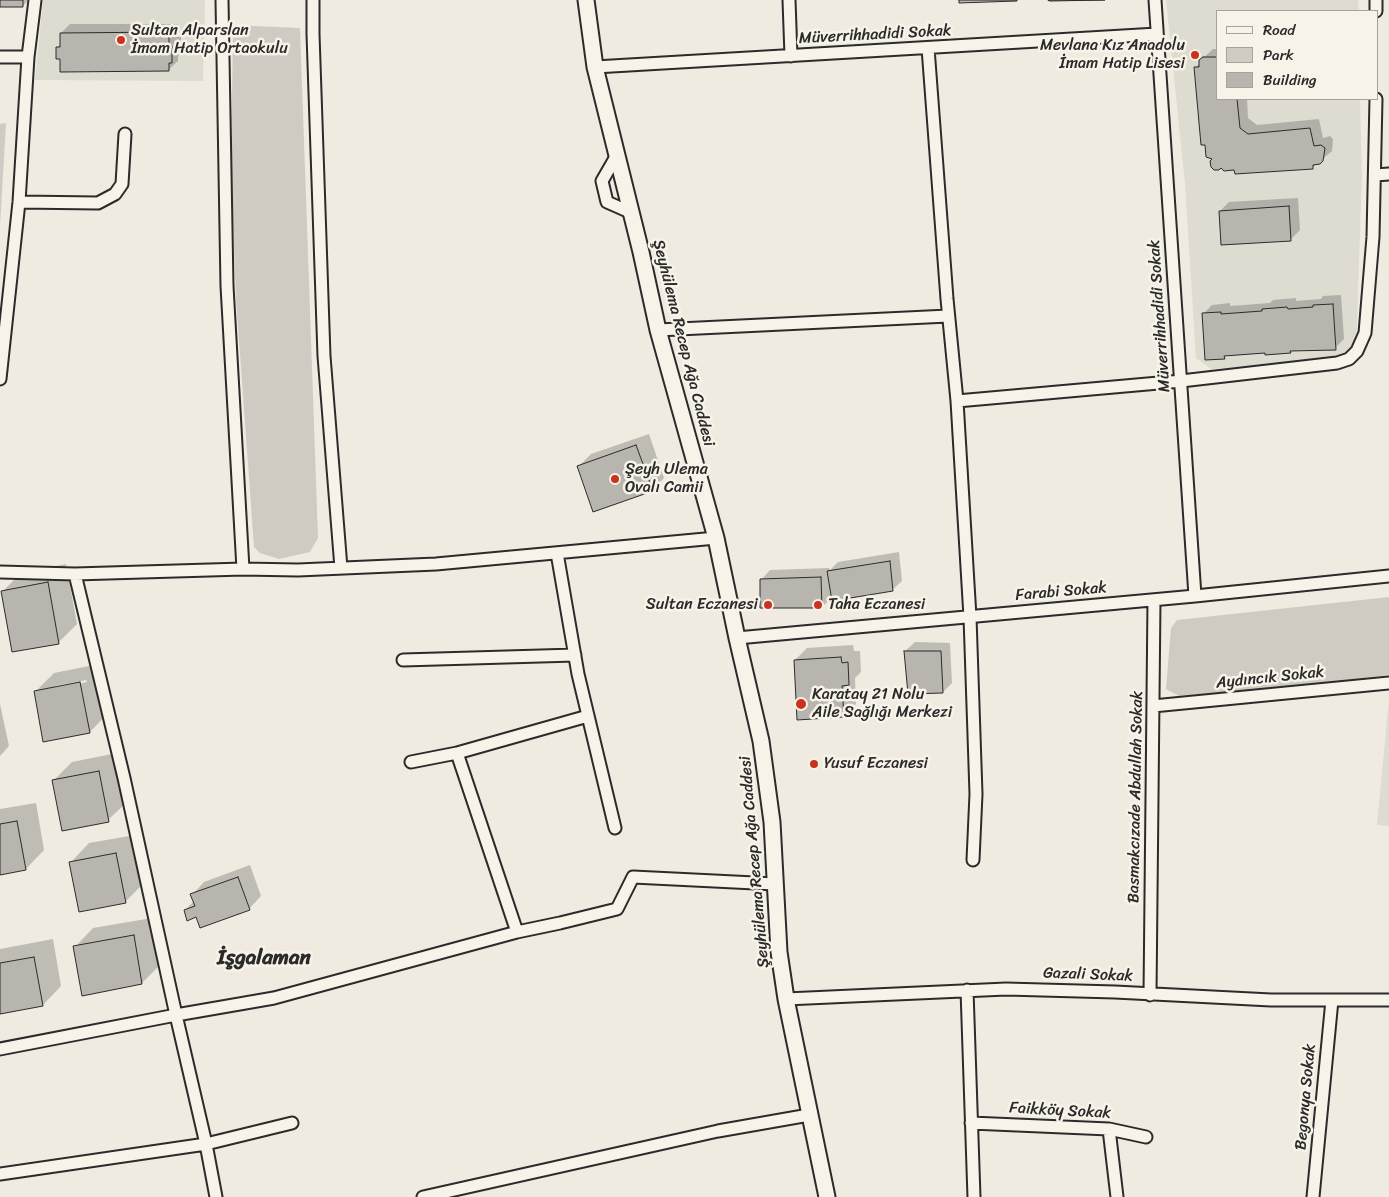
<!DOCTYPE html>
<meta charset="utf-8">
<style>
body{margin:0}
#map{position:relative;width:1389px;height:1197px;overflow:hidden;background:#efebe0;font-family:Sriracha,sans-serif}
canvas{display:block}
.legend{position:absolute;left:1216px;top:10px;width:162px;height:90px;box-sizing:border-box;background:#f7f3e8;border:1px solid #a5a39c;margin:0;padding:6px 9px;list-style:none;font-size:15px;color:#2b2b2b}
.legend li{display:flex;align-items:center;gap:10px;height:25px}
.legend b{width:25px;border:1px solid #a5a39c}
</style>
<div id="map">
<canvas width="1389" height="1197"></canvas>
<ul class="legend">
<li><b style="height:6px;background:#f7f3e8"></b>Road</li>
<li><b style="height:14px;background:#cfcbc2"></b>Park</li>
<li><b style="height:14px;background:#b8b5ae"></b>Building</li>
</ul>
</div>
<script>
const g = document.querySelector('canvas').getContext('2d');
g.lineJoin = 'round';
function fill(path, color) { g.fillStyle = color; g.fill(path, 'evenodd'); }
const poly = rows => new Path2D(rows.map(r => 'M' + r).join(''));
function stroke(path, color, width, dash) { g.strokeStyle = color; g.lineWidth = width; g.lineCap = dash ? 'butt' : 'round'; g.setLineDash(dash || []); g.stroke(path); }
function drawText(font, color, halo, rows, align = 'center') {
  g.font = font + ' Sriracha,sans-serif'; g.lineWidth = 5; g.setLineDash([]); g.textBaseline = 'middle'; g.strokeStyle = halo; g.fillStyle = color; for (const [text, x, y, turn = 0] of rows) {
    g.save(); g.translate(x, y); g.rotate((+turn || 0) * Math.PI / 180); g.textAlign = isNaN(turn) ? turn : align; if (halo) g.strokeText(text, 0, 0); g.fillText(text, 0, 0); g.restore();
  }
}
fill(poly([
 [43,0,205,0,203,81,35,80],
 [1166,0,1358,0,1359,11,1218,11,1218,99,1360,99,1362,176,1356,350,1348,360,1211,369,1196,358,1185,184],
 [1389,699,1389,826,1377,825]
]), '#dedbd1');
fill(poly([
 [233,25,300,28,318,538,310,552,279,559,260,553,254,547,236,299,231,171],
 [6,123,0,226,0,124],
 [1389,597,1389,675,1295,686,1179,696,1166,689,1171,628,1177,620]
]), '#cfcbc2');
fill(poly([
 [0,0,29,0,23,6,0,5],
 [70,24,178,24,178,37,181,37,181,53,178,56,178,61,168,70,61,57,57,48,61,44,61,33],
 [1213,49,1218,49,1218,99,1247,99,1248,118,1257,125,1319,119,1323,138,1330,136,1333,139,1332,151,1312,168,1214,159,1196,67,1200,63,1200,61],
 [1298,198,1300,230,1291,239,1220,211,1229,202],
 [1341,295,1344,339,1335,348,1266,351,1227,355,1224,357,1203,314,1212,305,1230,303,1230,306,1270,303,1273,300,1296,298,1296,301,1321,299,1323,296],
 [649,434,664,478,652,490,579,466,591,454],
 [899,552,902,581,892,590,833,596,822,607,761,580,770,570,829,568,830,570,838,562],
 [66,564,77,624,59,642,13,651,3,591,21,573],
 [915,642,950,643,952,683,943,692,905,651],
 [853,645,854,651,860,651,861,672,855,678,856,704,844,716,795,660,807,648],
 [99,664,108,713,90,732,35,692,54,673],
 [86,680,87,682,55,689,55,686],
 [0,704,9,746,0,756],
 [117,753,127,802,108,820,53,781,72,762],
 [36,803,44,850,26,869,0,873,0,809],
 [135,835,144,883,125,902,71,862,89,843],
 [250,865,261,896,249,909,185,910,194,901,192,895,204,882],
 [152,918,160,965,142,983,75,947,93,928],
 [53,939,61,986,43,1005,0,1013,0,949]
]), '#0003');
const building = poly([
 [0,0,23,0,23,7,0,7,0,0],
 [959,0,1017,0,1017,1,959,3,959,0],
 [1048,0,1105,0,1049,1,1048,0],
 [169,32,169,46,172,46,172,63,169,63,169,71,60,72,60,59,56,59,56,47,60,47,60,33,169,32],
 [1203,57,1218,57,1218,99,1237,99,1240,128,1248,134,1310,128,1314,146,1321,145,1325,148,1323,161,1320,164,1313,165,1313,169,1235,174,1234,170,1224,171,1221,168,1219,170,1214,170,1211,167,1210,161,1212,159,1206,157,1205,145,1201,145,1194,67,1199,67,1199,60,1203,57],
 [1289,206,1291,241,1221,245,1219,211,1289,206],
 [1333,304,1336,350,1290,351,1291,353,1265,355,1265,353,1224,356,1225,359,1205,360,1202,313,1221,312,1221,314,1262,311,1262,309,1287,307,1288,309,1313,307,1313,305,1333,304],
 [636,445,653,491,593,512,577,466,636,445],
 [890,561,893,591,832,601,827,571,890,561],
 [821,577,822,608,760,608,760,579,821,577],
 [48,582,59,644,12,652,1,591,48,582],
 [904,651,941,651,943,693,908,694,904,651],
 [841,657,842,663,848,662,849,685,842,686,844,717,797,720,794,660,841,657],
 [80,682,90,733,43,742,34,691,80,682],
 [99,771,109,822,62,831,52,780,99,771],
 [17,821,26,870,0,875,0,824,17,821],
 [116,853,126,903,79,912,69,862,116,853],
 [238,877,250,910,200,928,196,917,187,921,184,910,195,906,190,894,238,877],
 [134,935,142,984,82,996,73,946,134,935],
 [34,957,43,1006,0,1014,0,963,34,957]
]);
fill(building, '#b8b5ae');
stroke(building, '#2b2b2b', 1);
const minor = poly([
 [222,0,227,286,243,569],
 [313,0,313,34,324,356,341,568],
 [789,0,791,56],
 [1155,0,1195,596],
 [1376,0,1376,11],
 [928,48,947,299,957,401,970,617,976,794,973,860],
 [0,57,28,57],
 [595,67,1157,34],
 [617,155,602,181,607,202,632,213],
 [1375,175,1389,174],
 [19,202,98,203,115,194,122,184,125,134],
 [658,330,948,316],
 [0,379,19,202,28,57,35,0],
 [957,401,1181,381,1337,363,1349,359,1357,351,1365,333,1373,237,1376,99],
 [557,553,578,674,615,828],
 [0,572,75,574,243,569,298,570,436,564,716,538],
 [75,574,124,778,176,1015,274,998,517,932,560,923,617,909,633,877,775,884],
 [737,638,1195,596,1389,576],
 [403,660,575,655],
 [1153,706,1389,683],
 [457,753,517,932],
 [411,762,457,753,588,716],
 [967,990,974,1197],
 [1150,995,1154,600],
 [786,999,1006,989,1115,992,1271,1000,1389,1000],
 [0,1049,176,1015,206,1144,216,1197],
 [971,1123,1109,1129,1146,1137],
 [1109,1129,1117,1197],
 [0,1174,206,1144,292,1123],
 [423,1197,718,1131,809,1115],
 [1313,1197,1332,1000]
]);
const tertiary = poly([
 [586,0,595,67,641,252,658,330,716,538,737,638,761,741,772,822,779,952,786,999,827,1197]
]);
stroke(minor, '#2b2b2b', 15);
stroke(tertiary, '#2b2b2b', 19);
stroke(minor, '#f7f3e8', 11);
stroke(tertiary, '#f7f3e8', 15);
for (const [x, y, r, color] of [
 [121,40,5,"#c8321e"],
 [1195,55,5,"#c8321e"],
 [615,479,5,"#c8321e"],
 [768,605,5,"#c8321e"],
 [818,605,5,"#c8321e"],
 [801,704,6,"#c8321e"],
 [814,764,5,"#c8321e"]
]) { const dot = new Path2D(); dot.arc(x, y, r, 0, 2 * Math.PI); g.fillStyle = color; g.fill(dot); stroke(dot, '#f7f3e8', 2); }
drawText('16px', '#2b2b2b', '#f7f3e8', [
 ["Sultan Alparslan",131,31],
 ["İmam Hatip Ortaokulu",131,49],
 ["Mevlana Kız Anadolu",1185,46,"right"],
 ["İmam Hatip Lisesi",1185,64,"right"],
 ["Şeyh Ulema",625,470],
 ["Ovalı Camii",625,488],
 ["Sultan Eczanesi",758,605,"right"],
 ["Taha Eczanesi",828,605],
 ["Karatay 21 Nolu",812,695],
 ["Aile Sağlığı Merkezi",812,713],
 ["Yusuf Eczanesi",824,764]
], 'left');
drawText('16px', '#2b2b2b', '#f7f3e8', [
 ["Müverrihhadidi Sokak",875,35,-3],
 ["Müverrihhadidi Sokak",1160,316,-94],
 ["Şeyhülema Recep Ağa Caddesi",683,343,76],
 ["Farabi Sokak",1061,592,-5],
 ["Aydıncık Sokak",1270,678,-6],
 ["Basmakcızade Abdullah Sokak",1136,797,-89],
 ["Şeyhülema Recep Ağa Caddesi",755,862,-95],
 ["Gazali Sokak",1088,975,2],
 ["Begonya Sokak",1306,1097,-85],
 ["Faikköy Sokak",1060,1111,3]
]);
drawText('bold 21px', '#2b2b2b', '#f7f3e8', [
 ["İşgalaman",264,959]
]);
</script>
